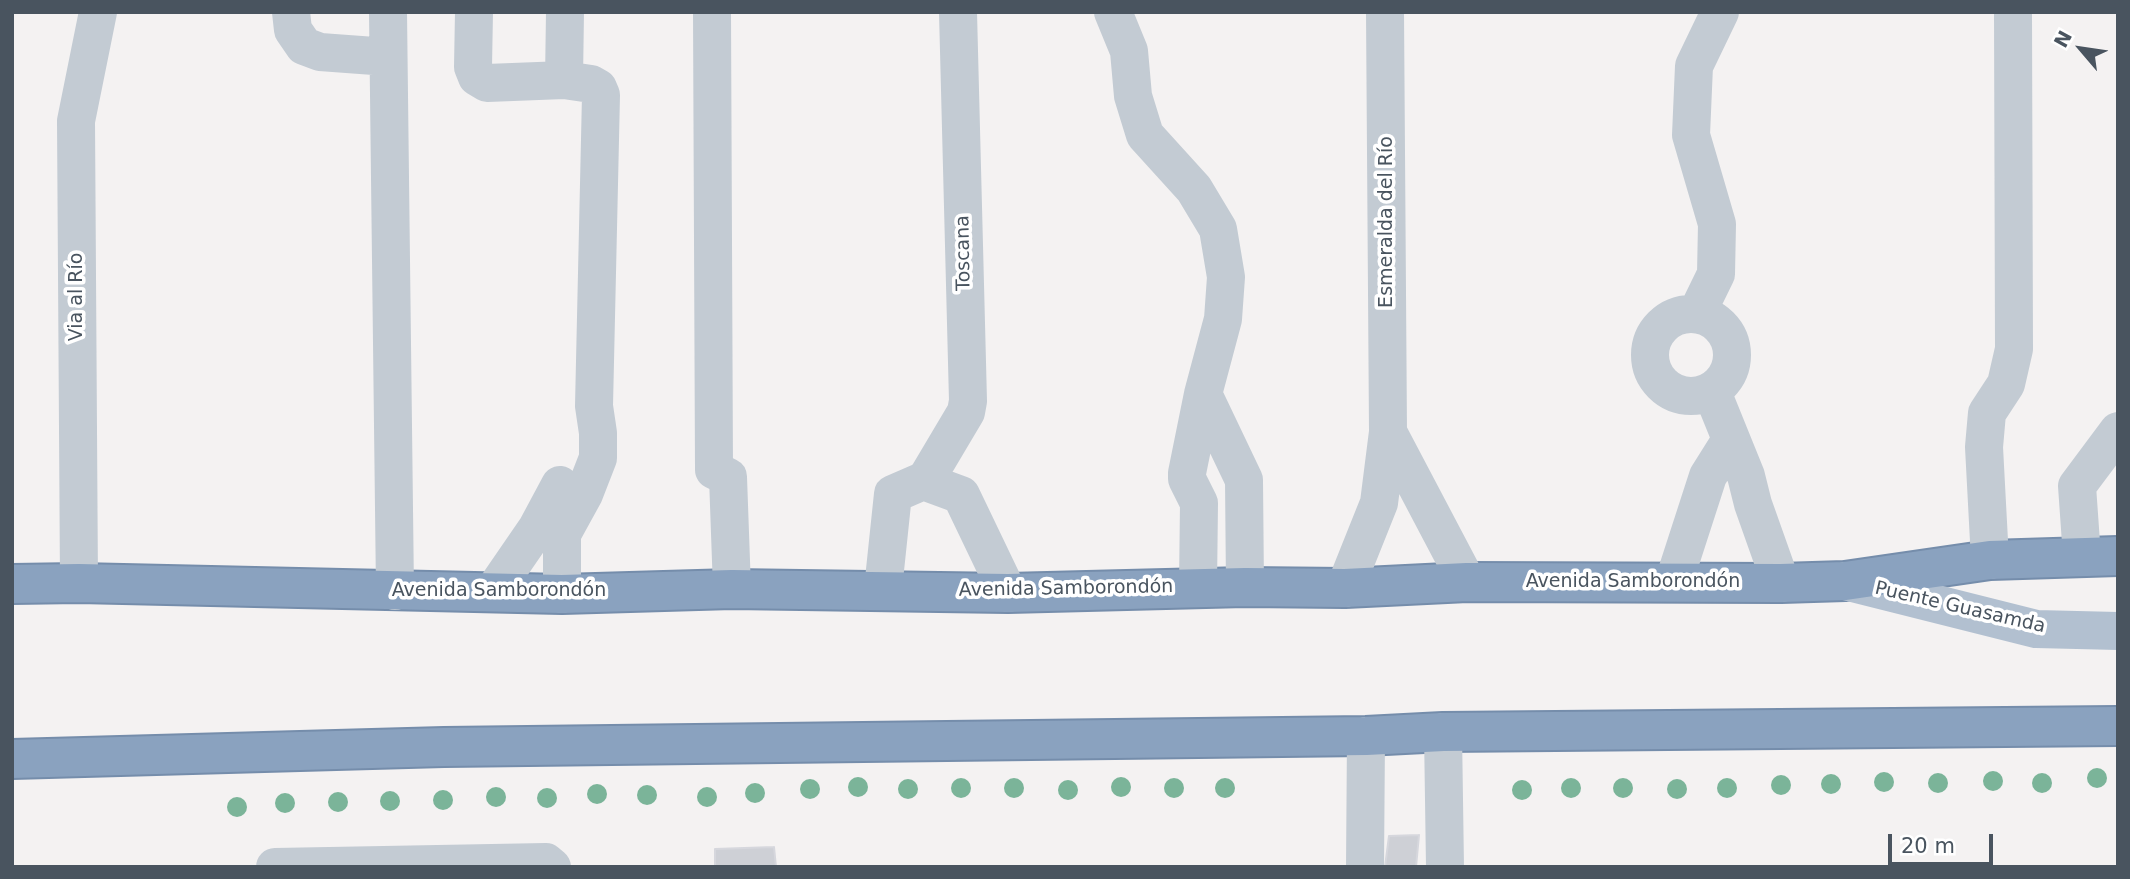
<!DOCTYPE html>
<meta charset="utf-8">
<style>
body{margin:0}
#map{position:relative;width:2130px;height:879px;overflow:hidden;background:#f4f2f2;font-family:"DejaVu Sans",sans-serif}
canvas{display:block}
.frame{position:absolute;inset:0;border:14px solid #49545f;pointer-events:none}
.north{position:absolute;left:2046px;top:14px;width:70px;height:70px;-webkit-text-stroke:5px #fff;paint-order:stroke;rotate:299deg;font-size:19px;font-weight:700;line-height:28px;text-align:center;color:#49545f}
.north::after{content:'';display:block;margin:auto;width:24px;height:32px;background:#49545f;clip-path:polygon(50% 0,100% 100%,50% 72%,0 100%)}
.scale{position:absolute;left:1888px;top:834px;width:105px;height:32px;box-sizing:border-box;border:4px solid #49545f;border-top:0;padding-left:9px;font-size:21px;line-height:24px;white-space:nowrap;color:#49545f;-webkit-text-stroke:5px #fff;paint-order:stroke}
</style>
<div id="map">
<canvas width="2130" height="879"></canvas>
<div class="frame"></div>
<div class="north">N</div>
<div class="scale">20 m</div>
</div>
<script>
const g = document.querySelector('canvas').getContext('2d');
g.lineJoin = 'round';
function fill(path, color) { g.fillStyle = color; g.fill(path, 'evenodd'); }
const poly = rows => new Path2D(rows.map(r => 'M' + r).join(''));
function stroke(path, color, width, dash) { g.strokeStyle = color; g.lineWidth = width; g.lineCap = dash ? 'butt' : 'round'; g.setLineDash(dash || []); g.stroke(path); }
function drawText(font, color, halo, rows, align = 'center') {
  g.font = font + ' "DejaVu Sans",sans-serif'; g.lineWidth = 7; g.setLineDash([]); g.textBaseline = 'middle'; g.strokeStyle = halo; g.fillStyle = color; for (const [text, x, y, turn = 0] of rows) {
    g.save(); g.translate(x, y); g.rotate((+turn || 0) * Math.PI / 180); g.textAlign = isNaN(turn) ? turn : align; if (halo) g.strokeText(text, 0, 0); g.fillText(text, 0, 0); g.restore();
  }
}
const building = poly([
 [1419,835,1416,867,1385,867,1389,836,1419,835],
 [774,847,776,867,715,867,715,849,774,847]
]);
fill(building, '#ced0d6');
stroke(building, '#d6d7dd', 2);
const highway = poly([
 [12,584,79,583,562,594,732,589,1008,593,1245,587,1345,588,1467,582,1781,583,1845,581,1990,560,2118,556],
 [12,759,444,747,1366,736,1443,732,2118,726]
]);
stroke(highway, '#758dab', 42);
stroke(poly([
 [291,12,293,30,304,46,320,52,388,57],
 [388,12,395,591],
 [474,12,473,67,477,77,487,83,564,80,591,84,598,88,601,95,594,406,598,433,598,458,584,494,562,534,562,594],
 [712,12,714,470],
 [1113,12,1129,51,1133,96,1145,135,1194,189,1218,229,1226,277,1223,319,1203,394,1187,473,1187,479,1199,503,1198,587],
 [564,80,565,12],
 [1697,313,1716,274,1717,224,1691,135,1694,66,1720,12],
 '1650 355a41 41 0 1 1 82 0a41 41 0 1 1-82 0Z',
 [1712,392,1746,476,1753,504,1781,583],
 [1203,394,1244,480,1245,587],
 [1388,432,1467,582],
 [714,470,728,477,732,589],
 [923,481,961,495,1008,593],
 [2082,557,2077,486,2118,431],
 [1990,560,1984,447,1987,413,2006,384,2014,349,2013,12],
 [1674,581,1708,476,1730,441],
 [79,583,76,121,98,12],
 [1345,588,1379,503,1388,432,1385,12],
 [883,589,893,494,923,481,928,476,966,412,968,401,958,12],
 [493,592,537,528,560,485],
 [1443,732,1445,867],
 [275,867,546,862,552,867],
 [1365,867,1366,736]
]), '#c3cbd3', 38);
stroke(poly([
 [1845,581,2036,629,2118,631]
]), '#b2c0d0', 38);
stroke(highway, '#8aa2bf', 38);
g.fillStyle = '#7bb499';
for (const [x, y] of [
 [2097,778],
 [1993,781],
 [1884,782],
 [1938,783],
 [2042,783],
 [1831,784],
 [1781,785],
 [858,787],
 [1121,787],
 [961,788],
 [1014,788],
 [1174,788],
 [1225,788],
 [1571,788],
 [1623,788],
 [1727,788],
 [810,789],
 [908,789],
 [1677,789],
 [1068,790],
 [1522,790],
 [755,793],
 [597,794],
 [647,795],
 [496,797],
 [707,797],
 [547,798],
 [443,800],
 [390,801],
 [338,802],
 [285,803],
 [237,807]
]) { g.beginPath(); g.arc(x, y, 10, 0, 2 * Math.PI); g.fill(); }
drawText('19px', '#49545f', '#fff', [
 ["Esmeralda del Río",1387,222,-90],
 ["Toscana",964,253,-91],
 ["Via al Río",77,297,-90],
 ["Avenida Samborondón",1633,582],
 ["Avenida Samborondón",1066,589,-1],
 ["Avenida Samborondón",499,591],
 ["Puente Guasamda",1960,608,13]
]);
</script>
